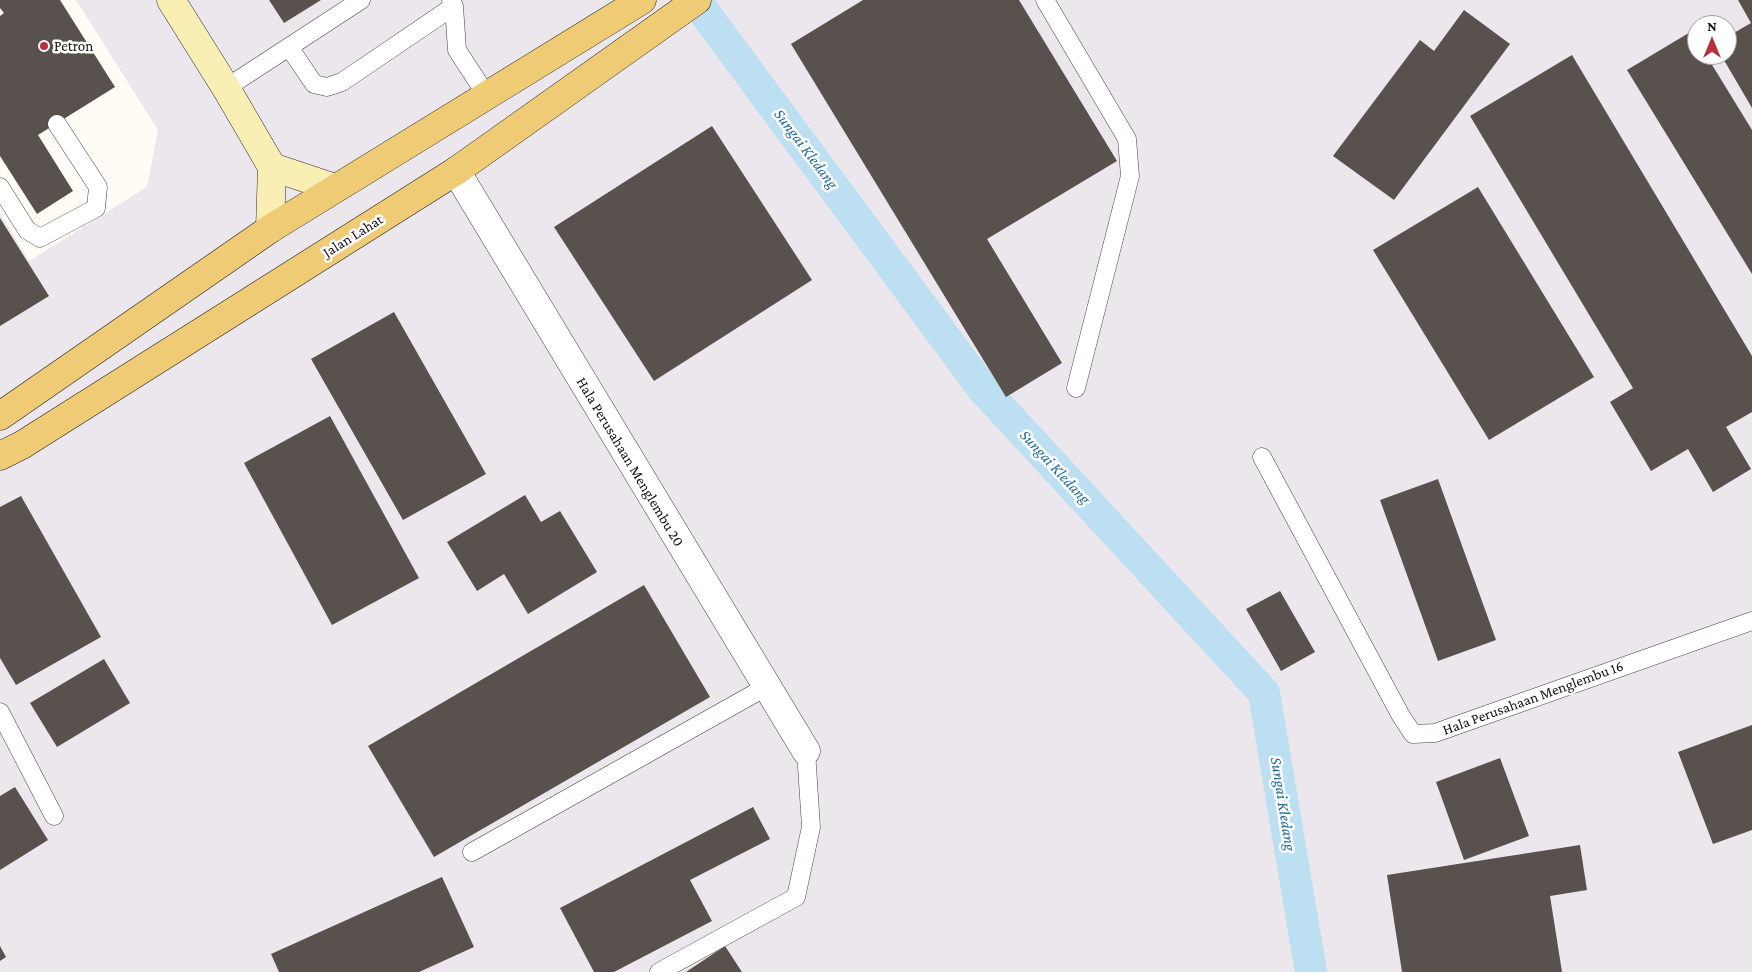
<!DOCTYPE html>
<style>
body{margin:0}
#map{position:relative;width:1752px;height:972px;overflow:hidden;background:#fefcf4;font-family:"Crimson Pro",serif}
canvas{display:block}
.north{position:absolute;left:1687px;top:15px;width:50px;height:50px;box-sizing:border-box;background:#fff;border:1px solid #9f9f9f;border-radius:50%;rotate:0deg;font-size:14px;font-weight:700;line-height:20px;text-align:center;color:#101010}
.north::after{content:'';display:block;margin:auto;width:18px;height:22px;background:#b6323e;clip-path:polygon(50% 0,100% 100%,50% 72%,0 100%)}
</style>
<div id="map">
<canvas width="1752" height="972"></canvas>
<div class="north">N</div>
</div>
<script>
const g = document.querySelector('canvas').getContext('2d');
g.lineJoin = 'round';
function fill(path, color) { g.fillStyle = color; g.fill(path, 'evenodd'); }
const poly = rows => new Path2D(rows.map(r => 'M' + r).join(''));
function stroke(path, color, width, dash) { g.strokeStyle = color; g.lineWidth = width; g.lineCap = dash ? 'butt' : 'round'; g.setLineDash(dash || []); g.stroke(path); }
function drawText(font, color, halo, rows, align = 'center') {
  g.font = font + ' "Crimson Pro",serif'; g.lineWidth = 5; g.setLineDash([]); g.textBaseline = 'middle'; g.strokeStyle = halo; g.fillStyle = color; for (const [text, x, y, turn = 0] of rows) {
    g.save(); g.translate(x, y); g.rotate((+turn || 0) * Math.PI / 180); g.textAlign = isNaN(turn) ? turn : align; if (halo) g.strokeText(text, 0, 0); g.fillText(text, 0, 0); g.restore();
  }
}
fill(poly([
 [76,0,1752,0,1752,972,0,972,0,213,29,261,147,187,158,130],
 [1697,25,1727,25,1727,55,1697,55]
]), '#ece6ed');
stroke(poly([
 [695,0,983,389,1264,693,1311,972]
]), '#bce0f2', 32);
fill(poly([
 [0,0,60,0,115,87,38,135,73,191,37,214,0,156,0,16,4,13,0,8],
 [269,0,321,0,284,23],
 [863,0,1019,0,1117,161,987,239,1062,363,1006,397,791,44],
 [1738,0,1752,0,1752,108,1721,55,1727,55,1727,37,1751,23],
 [1464,10,1510,44,1394,200,1333,156,1420,40,1434,51],
 [1692,31,1697,40,1697,55,1706,55,1752,130,1752,274,1627,70],
 [1572,55,1752,356,1752,412,1726,427,1751,469,1713,492,1688,449,1651,471,1610,402,1633,388,1470,116],
 [712,126,812,280,654,381,554,227],
 [1478,187,1594,377,1489,440,1373,250],
 [0,218,49,296,0,326],
 [394,312,486,474,403,520,311,359],
 [330,416,419,578,332,625,244,463],
 [1438,479,1496,640,1438,661,1380,500],
 [525,495,541,522,560,511,597,572,528,614,504,574,477,591,447,542],
 [21,496,101,637,16,685,0,658,0,507],
 [644,585,710,697,434,857,368,746],
 [1280,591,1315,652,1281,671,1246,609],
 [104,659,130,703,57,747,30,703],
 [1752,725,1752,830,1713,844,1678,752],
 [1500,758,1529,836,1464,860,1436,782],
 [15,787,48,840,0,870,0,796],
 [753,807,770,839,690,880,712,921,614,972,594,972,560,908],
 [1580,845,1587,890,1550,896,1562,972,1402,972,1387,875],
 [442,877,474,947,419,972,279,972,271,954],
 [0,946,6,957,0,961],
 [725,946,742,972,686,972]
]), '#58514d');
const lane = poly([
 [451,0,454,6,457,50,487,96],
 [1045,0,1127,139,1130,176,1076,388],
 [289,47,314,84,327,87,342,82,454,6],
 [226,88,361,0],
 [0,187,27,230,40,238,96,208,98,187,57,124],
 [1262,457,1401,716,1413,734,1435,733,1752,621],
 [0,712,54,816],
 [472,852,766,687],
 [659,972,796,897,811,827,806,751]
]);
const street = poly([
 [456,171,806,751]
]);
const secondary = poly([
 [171,0,226,88,272,167,270,229],
 [272,167,335,188]
]);
const primary = poly([
 [0,416,270,229,642,0],
 [0,456,22,445,456,171,697,0]
]);
stroke(lane, '#434343', 19);
stroke(street, '#434343', 29);
stroke(secondary, '#323232', 29);
stroke(primary, '#212121', 29);
stroke(lane, '#fff', 18);
stroke(street, '#fff', 28);
stroke(secondary, '#f9eeb4', 28);
stroke(primary, '#eecb74', 28);
for (const [x, y, r, color] of [
 [44,46,5,"#b6323e"]
]) { const dot = new Path2D(); dot.arc(x, y, r, 0, 2 * Math.PI); g.fillStyle = color; g.fill(dot); stroke(dot, '#fff', 2); }
drawText('15px', '#101010', '#fff', [
 ["Petron",54,46]
], 'left');
drawText('15px', '#101010', '#fff', [
 ["Jalan Lahat",353,236,-32],
 ["Hala Perusahaan Menglembu 20",630,462,59],
 ["Hala Perusahaan Menglembu 16",1533,698,-20]
]);
drawText('italic 16px', '#226b99', '#fff', [
 ["Sungai Kledang",806,149,53],
 ["Sungai Kledang",1055,467,47],
 ["Sungai Kledang",1283,804,81]
]);
</script>
